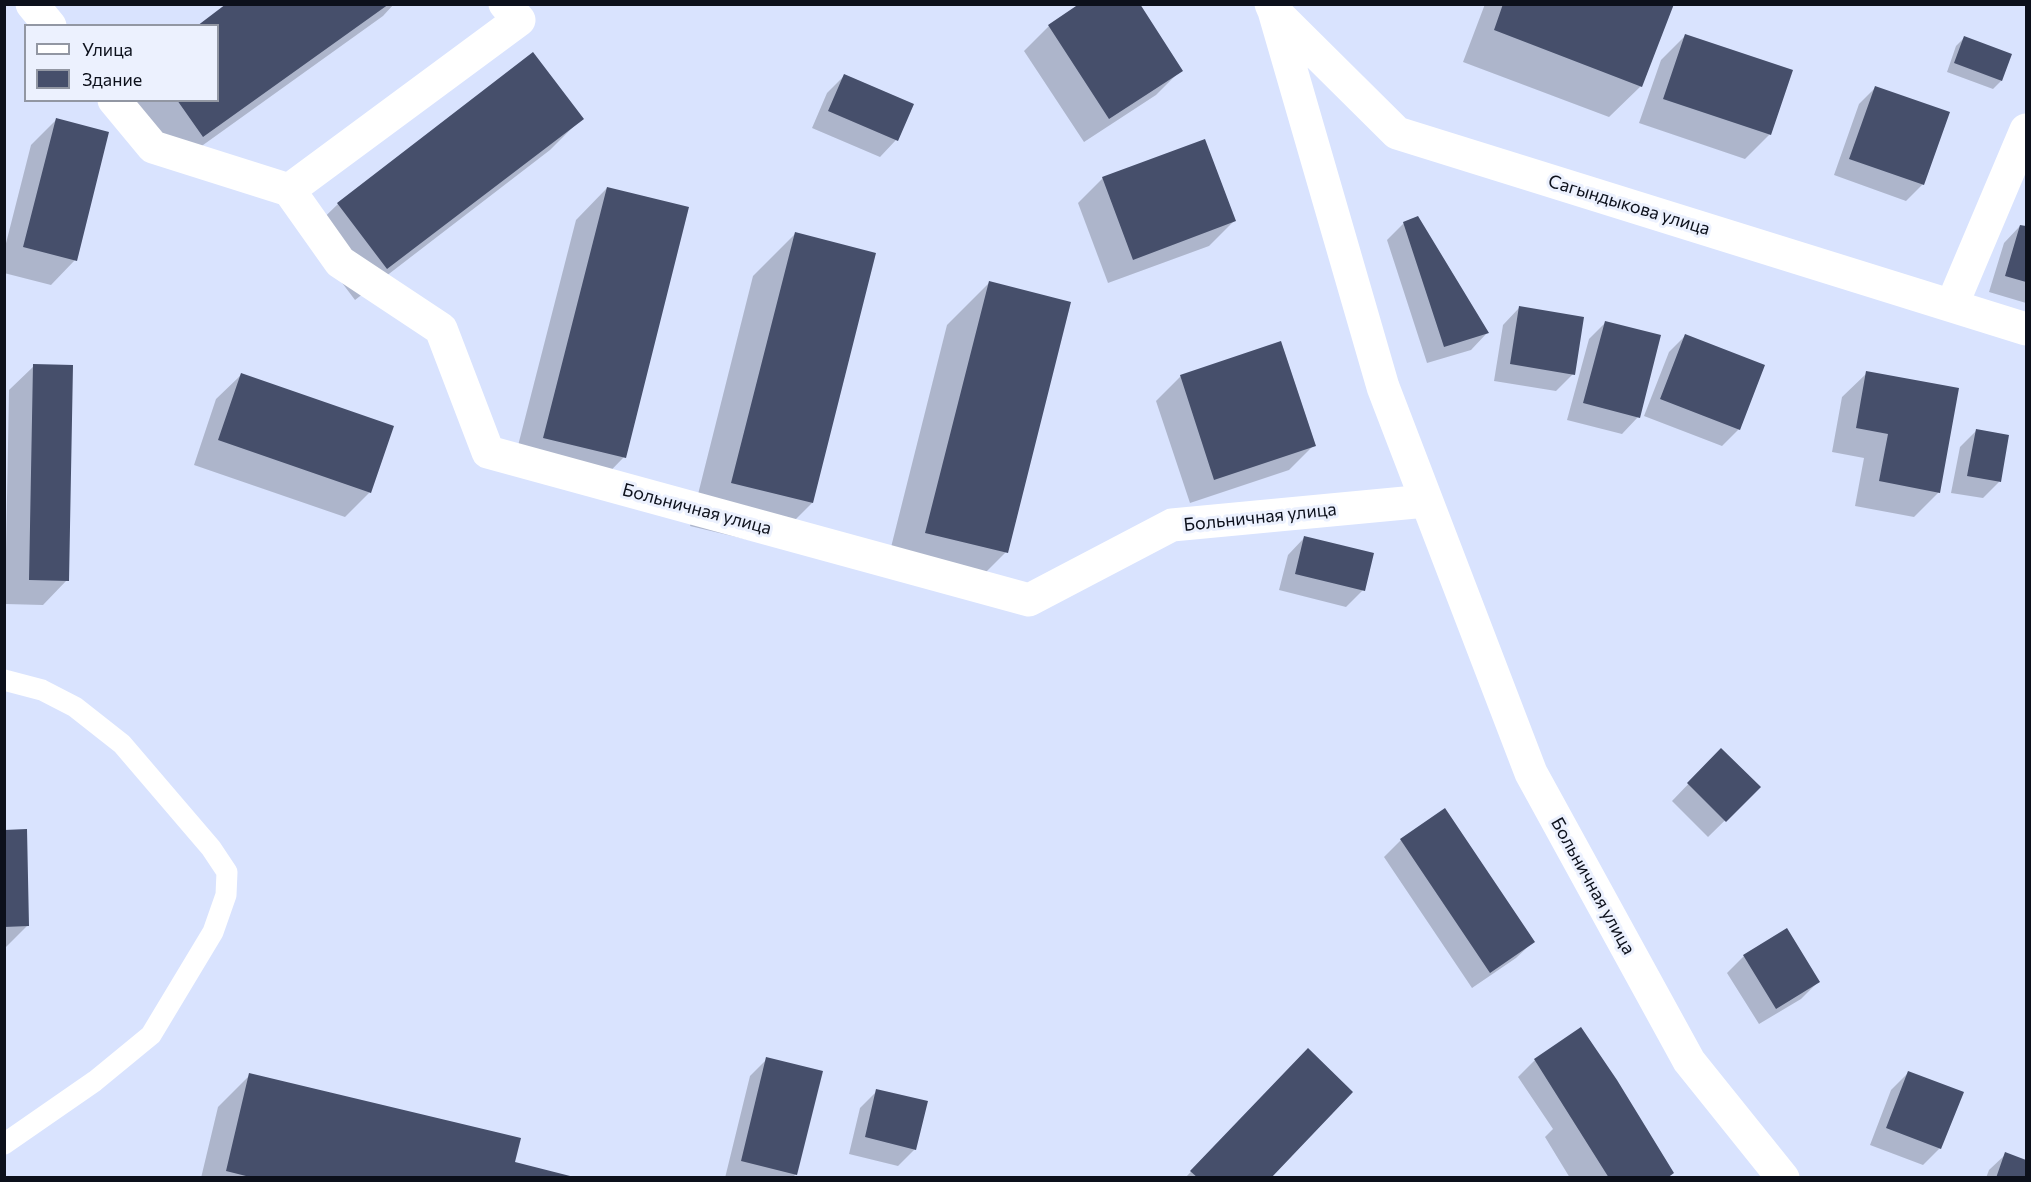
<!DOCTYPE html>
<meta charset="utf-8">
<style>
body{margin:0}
#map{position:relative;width:2031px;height:1182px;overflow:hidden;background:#d9e3fe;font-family:Commissioner,sans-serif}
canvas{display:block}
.frame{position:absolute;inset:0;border:6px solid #0c101b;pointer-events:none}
.legend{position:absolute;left:24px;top:24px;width:195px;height:78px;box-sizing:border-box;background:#ecf1fe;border:2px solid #9297a3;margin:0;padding:8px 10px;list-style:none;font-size:18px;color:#0c101b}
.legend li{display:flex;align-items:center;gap:12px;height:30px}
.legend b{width:30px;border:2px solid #9297a3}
</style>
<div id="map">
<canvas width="2031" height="1182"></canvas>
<div class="frame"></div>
<ul class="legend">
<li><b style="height:8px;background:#fff"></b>Улица</li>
<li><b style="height:16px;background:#464f6b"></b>Здание</li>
</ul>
</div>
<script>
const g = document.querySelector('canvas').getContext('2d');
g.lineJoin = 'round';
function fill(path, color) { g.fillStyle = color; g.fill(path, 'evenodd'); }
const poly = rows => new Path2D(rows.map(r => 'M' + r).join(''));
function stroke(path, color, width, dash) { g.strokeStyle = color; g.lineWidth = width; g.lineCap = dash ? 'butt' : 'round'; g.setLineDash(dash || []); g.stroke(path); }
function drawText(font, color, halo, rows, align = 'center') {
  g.font = font + ' Commissioner,sans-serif'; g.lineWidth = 6; g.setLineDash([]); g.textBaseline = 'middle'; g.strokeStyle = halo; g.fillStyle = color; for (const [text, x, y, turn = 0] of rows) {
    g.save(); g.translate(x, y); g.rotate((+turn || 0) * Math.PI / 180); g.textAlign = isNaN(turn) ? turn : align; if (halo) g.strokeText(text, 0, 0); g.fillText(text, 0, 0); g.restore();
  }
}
fill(poly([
 [229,4,394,4,383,16,171,168,123,100,218,100,218,26],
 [1485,4,1672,4,1641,86,1609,117,1463,62],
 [1049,26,1181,70,1156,95,1084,142,1024,51],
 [1686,35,1770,134,1745,159,1639,123,1661,60],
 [1964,38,2001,81,1993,89,1947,72,1956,46],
 [844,76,896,140,880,157,812,128,827,93],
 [1876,87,1923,184,1906,201,1834,175,1859,104],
 [582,118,550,150,355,300,306,235,338,204],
 [56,120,75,260,51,285,4,273,4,251,31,145],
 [1103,178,1234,221,1209,246,1108,283,1078,203],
 [607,188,624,457,593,489,512,469,576,220],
 [1404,223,1487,333,1471,350,1427,363,1387,240],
 [2020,226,2026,228,2026,303,1989,292,2004,243],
 [795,234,812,503,770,545,690,526,753,276],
 [989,283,1006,552,964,594,884,575,947,325],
 [1519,308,1573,374,1556,391,1494,381,1503,325],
 [1606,322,1638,417,1622,434,1567,420,1589,339],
 [1686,335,1739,429,1722,446,1644,416,1669,352],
 [34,366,67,580,43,605,5,604,9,390],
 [1867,373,1939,492,1914,517,1855,506,1864,458,1832,452,1842,397],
 [241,375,370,492,345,517,194,465,216,399],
 [1181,376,1314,445,1289,470,1190,503,1156,401],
 [1977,430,1999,482,1983,498,1951,493,1960,447],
 [1304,538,1363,590,1346,607,1279,590,1288,555],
 [1721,750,1759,787,1708,837,1672,801],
 [4,831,28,925,4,949],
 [1401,840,1533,942,1516,958,1472,988,1384,857],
 [1744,956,1818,982,1801,999,1759,1024,1727,973],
 [767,1059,796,1174,792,1178,725,1178,750,1076],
 [1535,1060,1667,1178,1570,1178,1545,1137,1553,1129,1518,1077],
 [1908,1073,1940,1148,1923,1165,1870,1145,1891,1090],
 [250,1075,514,1163,573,1178,201,1178,218,1107],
 [1284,1075,1269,1178,1185,1178],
 [877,1091,915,1149,898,1166,849,1154,860,1108],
 [2006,1154,2026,1162,2026,1178,1986,1178,1989,1170]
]), '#0003');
fill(poly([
 [226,4,389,4,203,137,177,100,218,100,218,26,197,26],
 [1079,4,1140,4,1183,71,1109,119,1048,25],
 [1503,4,1674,4,1642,87,1494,30],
 [1685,34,1793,70,1771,135,1663,99],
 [1964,36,2012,54,2002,81,1954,63],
 [533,52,584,119,387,269,337,203],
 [844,74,914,104,898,141,828,111],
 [1875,86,1950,112,1924,185,1849,159],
 [56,118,109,132,77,261,23,247],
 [1205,139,1236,221,1133,260,1102,177],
 [607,187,689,207,626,458,543,438],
 [1418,216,1489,333,1444,347,1403,222],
 [2020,225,2026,226,2026,282,2005,276],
 [795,232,876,253,813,503,731,483],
 [989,281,1071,302,1008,553,925,533],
 [1519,306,1584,317,1575,375,1510,364],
 [1605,321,1661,335,1640,418,1583,403],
 [1685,334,1765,365,1740,430,1660,399],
 [1281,341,1316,446,1214,480,1180,375],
 [33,364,73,365,69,581,29,580],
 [1866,371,1959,388,1940,493,1879,481,1888,434,1856,428],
 [241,373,394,426,371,493,218,440],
 [1976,429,2009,435,2001,482,1967,476],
 [1304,536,1374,553,1365,591,1295,574],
 [1721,748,1761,787,1726,822,1687,783],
 [1445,808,1535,942,1490,973,1400,839],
 [27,829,29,926,4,927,4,830],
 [1787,928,1820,982,1776,1009,1743,955],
 [1581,1027,1617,1080,1674,1173,1667,1178,1609,1178,1534,1059],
 [1308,1048,1353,1092,1271,1178,1198,1178,1190,1171],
 [766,1057,823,1071,797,1175,741,1161],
 [1908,1071,1964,1092,1941,1149,1886,1128],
 [249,1073,521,1138,515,1162,578,1178,254,1178,226,1171],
 [876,1089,928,1101,916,1150,865,1137],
 [2005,1152,2026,1160,2026,1178,1996,1178]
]), '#464f6b');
stroke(poly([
 [4,680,42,690,75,707,122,744,211,848,227,872,226,895,213,932,151,1035,95,1081,4,1144]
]), '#fff', 21);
stroke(poly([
 [32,4,50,26],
 [114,100,153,147,289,190,340,262,441,329,488,452,1029,600,1172,525,1426,501],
 [289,190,519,20,505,4],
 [1952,305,2026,130]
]), '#fff', 33);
stroke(poly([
 [1271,4,1274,11,1383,387,1531,773,1689,1061,1783,1178],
 [1275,12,1397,133,2026,329]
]), '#fff', 33);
drawText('18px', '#0c101b', '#ecf1fe', [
 ["Сагындыкова улица",1629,205,17],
 ["Больничная улица",697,509,15],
 ["Больничная улица",1260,517,-6],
 ["Больничная улица",1593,886,61]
]);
</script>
